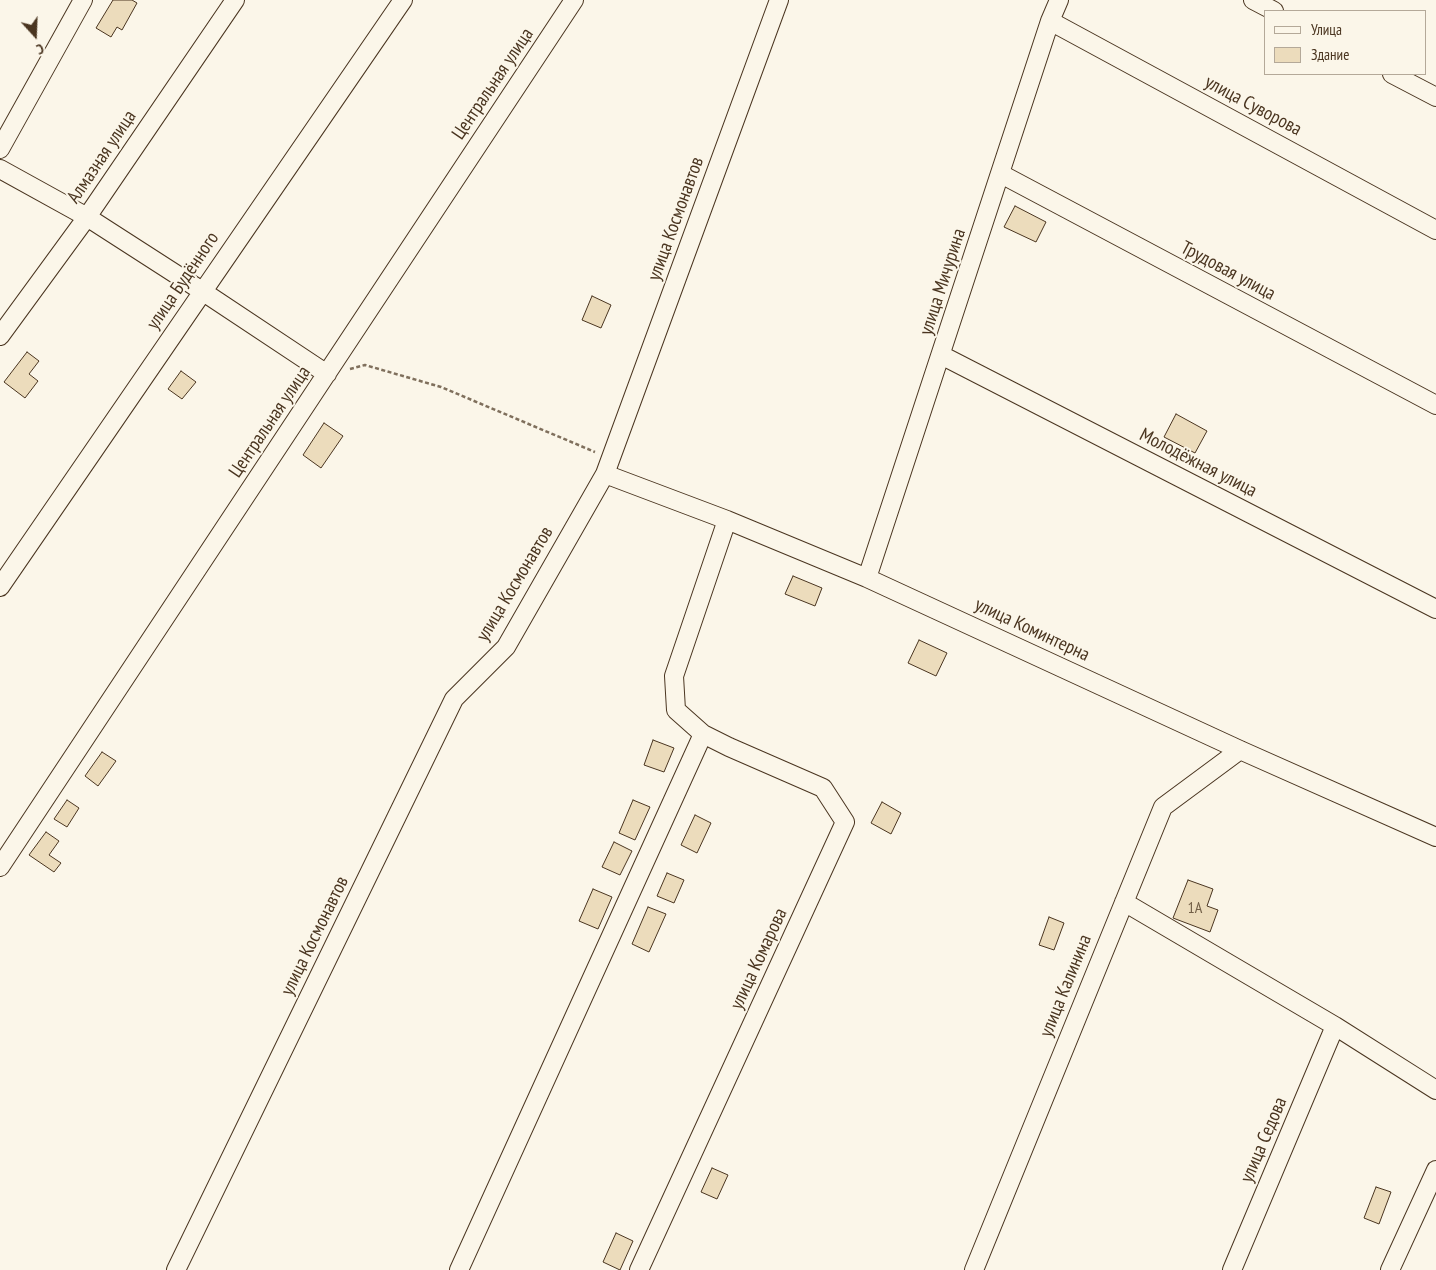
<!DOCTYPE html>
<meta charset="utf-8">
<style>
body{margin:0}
#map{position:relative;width:1436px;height:1270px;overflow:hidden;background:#fbf6e9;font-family:"PT Sans Narrow",sans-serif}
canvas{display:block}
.legend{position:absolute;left:1264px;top:10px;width:162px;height:65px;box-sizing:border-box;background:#fbf6e9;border:1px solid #b4a999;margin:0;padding:6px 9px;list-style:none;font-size:15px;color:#4a3520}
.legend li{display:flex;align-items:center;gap:10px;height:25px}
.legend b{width:25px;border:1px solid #b4a999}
.north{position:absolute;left:10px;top:10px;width:50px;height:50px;-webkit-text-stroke:4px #fbf6e9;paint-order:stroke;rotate:160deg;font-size:14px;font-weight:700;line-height:20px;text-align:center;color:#4a3520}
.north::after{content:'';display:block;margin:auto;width:18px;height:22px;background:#4a3520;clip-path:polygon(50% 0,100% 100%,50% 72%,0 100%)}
</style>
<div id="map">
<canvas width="1436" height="1270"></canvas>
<ul class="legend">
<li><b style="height:6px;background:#fbf6e9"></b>Улица</li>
<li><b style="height:14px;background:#ecdcbc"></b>Здание</li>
</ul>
<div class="north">С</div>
</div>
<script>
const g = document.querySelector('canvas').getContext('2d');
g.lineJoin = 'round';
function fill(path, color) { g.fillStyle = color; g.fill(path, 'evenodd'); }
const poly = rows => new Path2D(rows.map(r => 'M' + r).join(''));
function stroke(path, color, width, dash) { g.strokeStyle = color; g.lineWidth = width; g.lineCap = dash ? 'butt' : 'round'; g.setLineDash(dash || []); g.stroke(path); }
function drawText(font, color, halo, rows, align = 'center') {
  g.font = font + ' "PT Sans Narrow",sans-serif'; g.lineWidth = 4; g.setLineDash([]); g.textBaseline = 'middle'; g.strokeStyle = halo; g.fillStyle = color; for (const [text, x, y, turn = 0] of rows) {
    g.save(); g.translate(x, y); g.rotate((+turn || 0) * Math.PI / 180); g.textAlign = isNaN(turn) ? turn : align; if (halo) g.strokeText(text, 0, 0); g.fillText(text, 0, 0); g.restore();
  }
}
const building = poly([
 [113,0,132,0,137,3,122,30,117,27,111,37,96,28,113,0],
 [1015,206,1046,222,1036,242,1004,227,1015,206],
 [592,296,611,305,601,328,582,320,592,296],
 [27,352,39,361,29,374,38,381,25,398,4,382,27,352],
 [181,371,196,382,182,399,168,389,181,371],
 [1176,414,1207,431,1195,453,1164,437,1176,414],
 [324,423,343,436,321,468,303,455,324,423],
 [793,576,822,588,815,606,785,594,793,576],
 [919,640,947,653,936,676,908,663,919,640],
 [653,740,674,748,664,772,644,765,653,740],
 [102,752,116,761,98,786,85,776,102,752],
 [67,800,79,808,67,827,54,819,67,800],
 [633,800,650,807,635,840,619,833,633,800],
 [882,802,901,813,891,834,871,823,882,802],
 [695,815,711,823,697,853,681,845,695,815],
 [46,832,59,841,49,855,61,863,54,872,29,855,46,832],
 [614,842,632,851,620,875,602,867,614,842],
 [667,873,684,880,674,903,657,896,667,873],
 [1188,880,1213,889,1207,906,1218,910,1210,932,1173,918,1188,880],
 [593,889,612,897,598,929,579,921,593,889],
 [648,907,666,914,649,952,632,944,648,907],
 [1049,917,1064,923,1054,950,1039,945,1049,917],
 [712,1168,728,1175,717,1199,701,1192,712,1168],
 [1376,1187,1391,1192,1379,1224,1364,1218,1376,1187],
 [616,1233,633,1241,620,1270,603,1262,616,1233]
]);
fill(building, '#ecdcbc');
stroke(building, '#4a3520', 1);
const minor = poly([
 [1253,0,1274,11],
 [1050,21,1436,230],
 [1392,74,1436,97],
 [0,149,83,0],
 [0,169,87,217,202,291,327,374],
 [1001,174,1436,405],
 [0,336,87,217,235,0],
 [941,355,1436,609],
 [605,474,727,520,867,578,1240,750,1436,837],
 [867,578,1050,21,1059,0],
 [0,587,403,0],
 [0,867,574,0],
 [1124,902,1335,1026,1436,1090],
 [176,1270,454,699,506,647,605,474,779,0],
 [459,1270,703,734],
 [639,1270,845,822,823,788,729,747,703,734,676,710,674,676,727,520],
 [974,1270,1163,807,1240,750],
 [1232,1270,1335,1026],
 [1390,1270,1436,1170]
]);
stroke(minor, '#4a3520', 20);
stroke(poly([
 [350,369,365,365,441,387,595,452]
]), '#7f6f5c', 2.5, [4, 2.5]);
stroke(minor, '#fbf6e9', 18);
drawText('16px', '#725f47', null, [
 ["1А",1195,908]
]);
drawText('19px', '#4a3520', '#fbf6e9', [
 ["Центральная улица",493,84,-56],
 ["улица Суворова",1253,106,28],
 ["Алмазная улица",102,157,-56],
 ["улица Космонавтов",676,219,-70],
 ["Трудовая улица",1228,271,28],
 ["улица Будённого",183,281,-56],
 ["улица Мичурина",943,282,-72],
 ["Центральная улица",270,422,-56],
 ["Молодёжная улица",1198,463,27],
 ["улица Космонавтов",515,584,-59],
 ["улица Коминтерна",1032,630,25],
 ["улица Космонавтов",315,936,-64],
 ["улица Комарова",759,959,-65],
 ["улица Калинина",1066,986,-68],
 ["улица Седова",1264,1140,-67]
]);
</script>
